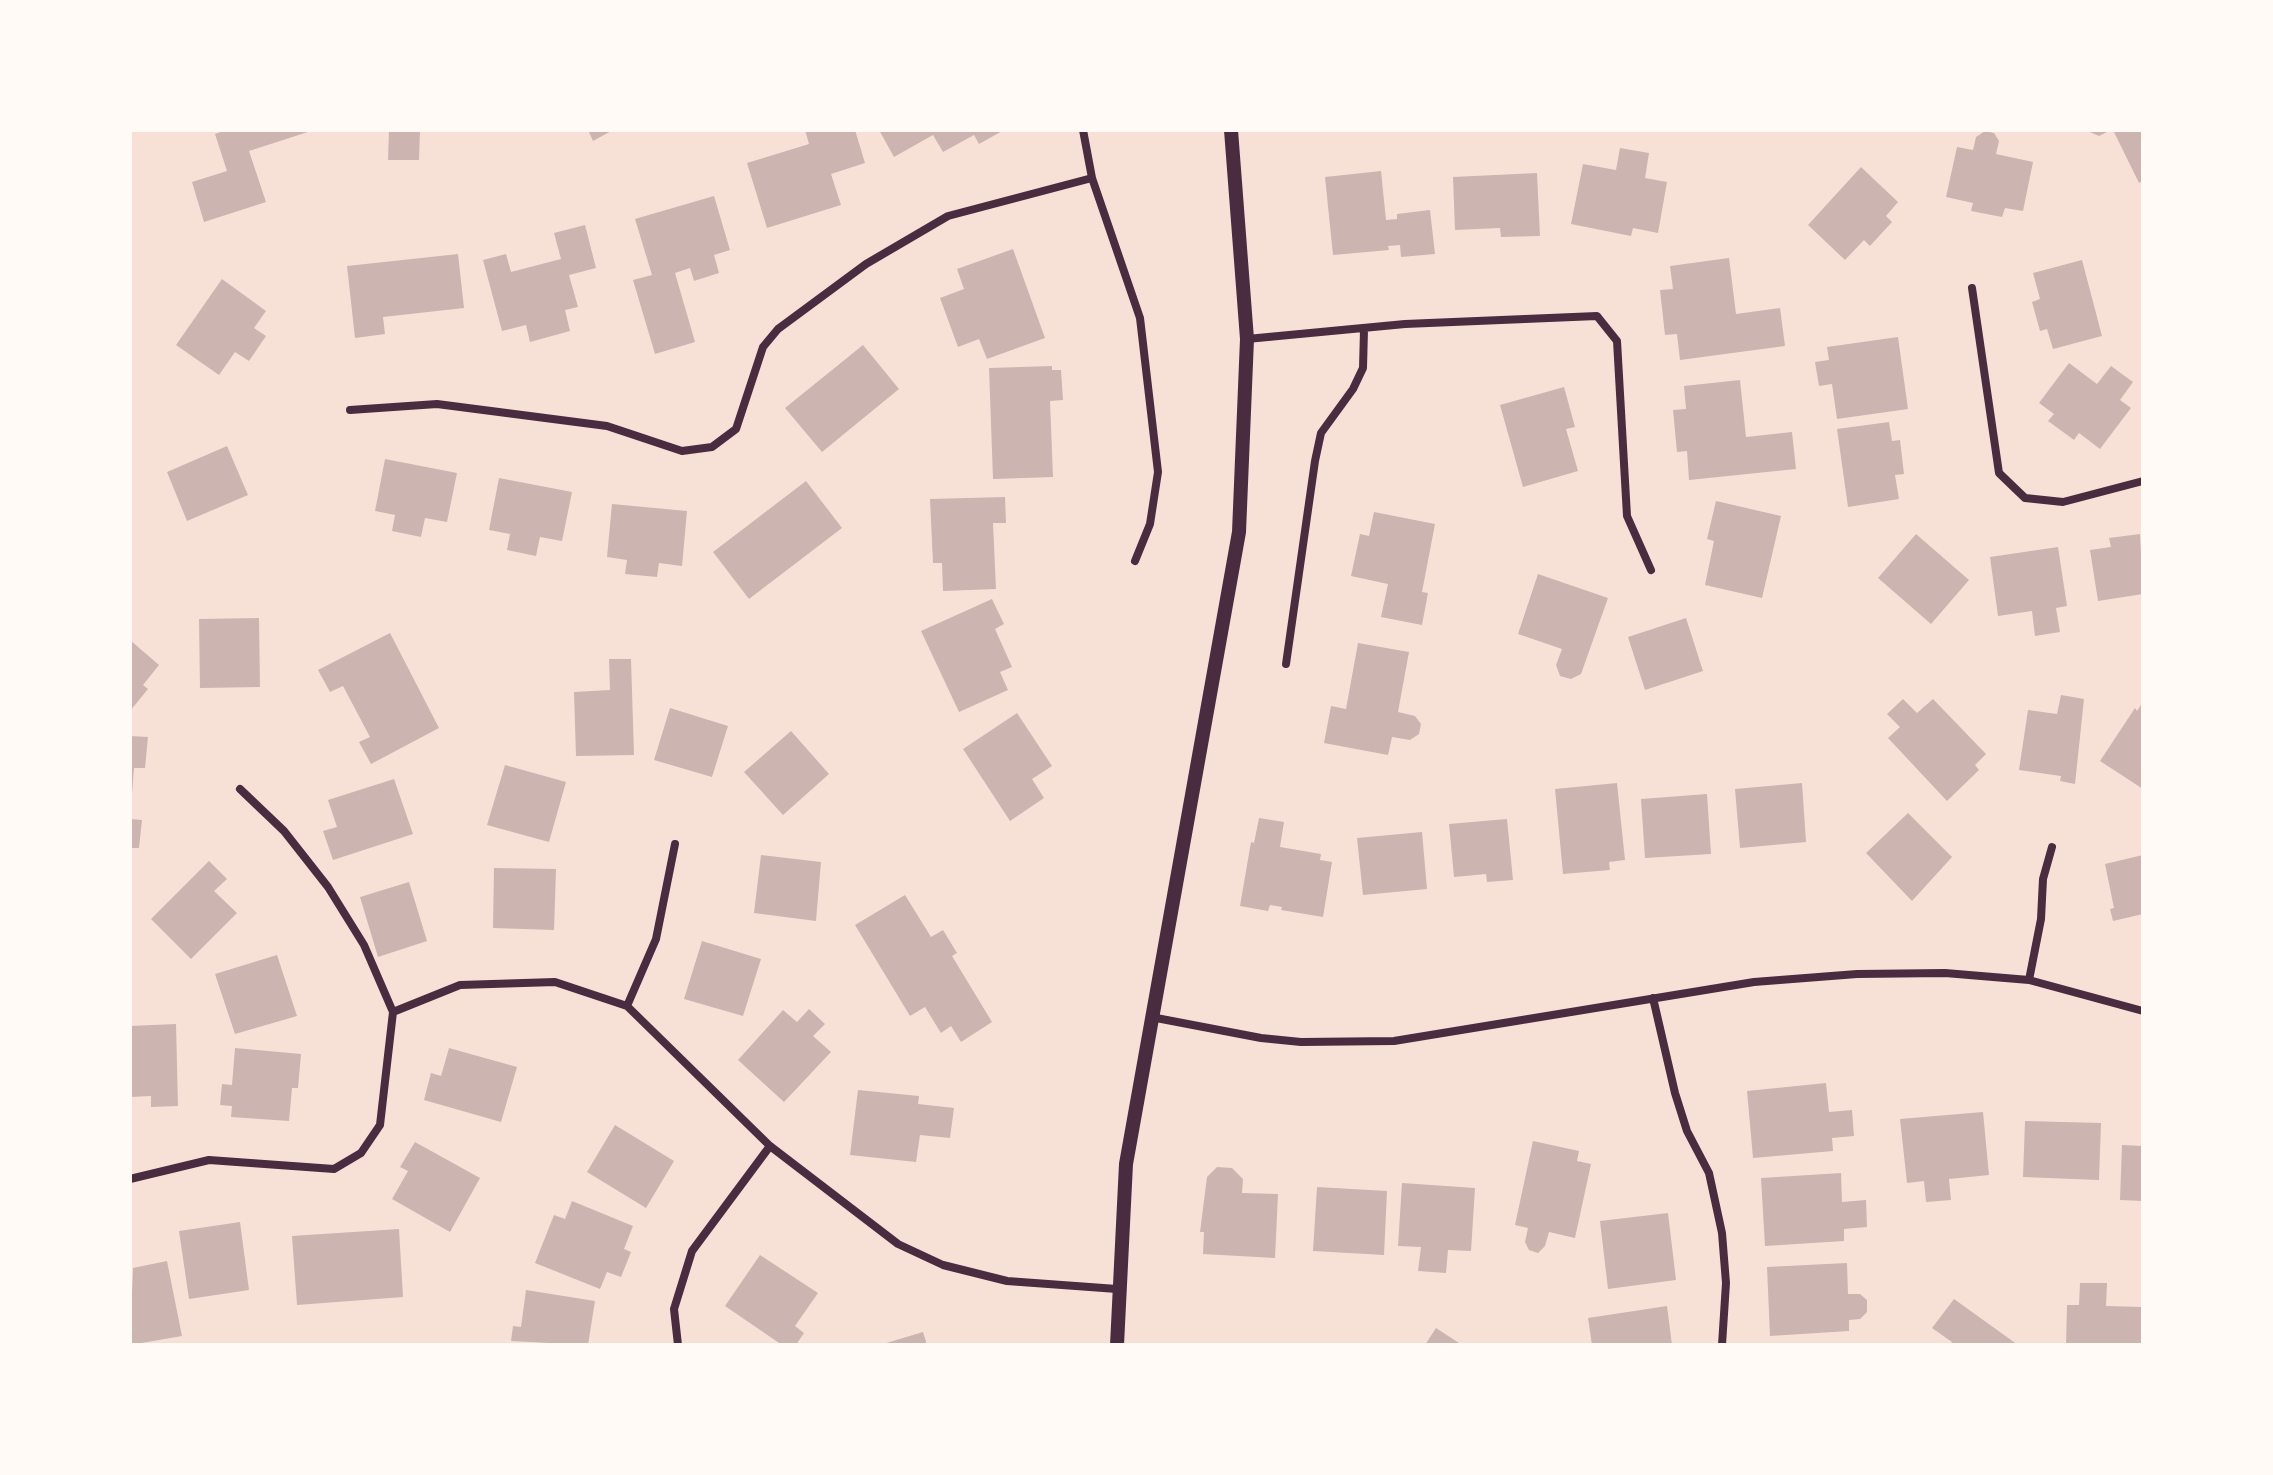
<!DOCTYPE html>
<style>
body{margin:0}
#map{position:relative;width:2273px;height:1475px;overflow:hidden;background:#f7e1d7;font-family:"Titillium Web",sans-serif}
canvas{display:block}
.frame{position:absolute;inset:0;border:132px solid #fffaf5;pointer-events:none}
</style>
<div id="map">
<canvas width="2273" height="1475"></canvas>
<div class="frame"></div>
</div>
<script>
const g = document.querySelector('canvas').getContext('2d');
g.lineJoin = 'round';
function fill(path, color) { g.fillStyle = color; g.fill(path, 'evenodd'); }
const poly = rows => new Path2D(rows.map(r => 'M' + r).join(''));
function stroke(path, color, width, dash) { g.strokeStyle = color; g.lineWidth = width; g.lineCap = dash ? 'butt' : 'round'; g.setLineDash(dash || []); g.stroke(path); }
fill(poly([
 [226,130,311,131,249,151,266,202,204,222,192,182,227,171,215,134],
 [389,130,420,130,419,160,388,160],
 [588,130,613,130,593,141],
 [805,130,855,130,865,163,831,174,841,205,767,228,747,163,809,144],
 [879,130,1004,130,979,144,974,135,943,152,933,135,894,157],
 [2085,130,2111,130,2099,136],
 [2113,130,2143,130,2143,180,2139,183],
 [1985,131,1994,133,1999,141,1996,154,2033,162,2023,211,2005,208,2002,217,1971,211,1973,203,1946,197,1957,147,1973,150,1976,137],
 [1620,148,1649,153,1645,178,1667,182,1658,233,1633,228,1631,236,1571,224,1583,164,1616,170],
 [1861,167,1898,202,1886,216,1892,222,1870,246,1864,240,1845,260,1808,225],
 [1381,171,1386,220,1397,219,1397,214,1430,210,1435,254,1401,257,1400,245,1388,246,1389,250,1333,255,1325,177],
 [1537,173,1540,236,1501,237,1500,228,1455,230,1453,177],
 [714,196,730,250,714,255,719,273,694,281,690,268,675,273,695,342,655,354,633,280,652,275,635,219],
 [585,225,596,268,569,275,578,307,565,310,570,331,530,342,526,325,502,331,483,260,506,254,511,272,561,259,554,233],
 [1013,249,1045,338,987,359,979,339,958,347,940,298,964,289,957,269],
 [458,254,464,308,383,317,385,334,355,338,347,266],
 [1729,258,1736,314,1780,308,1785,346,1680,360,1677,334,1665,335,1660,290,1673,289,1670,266],
 [2082,260,2102,336,2053,349,2047,329,2040,331,2032,302,2040,299,2033,273],
 [222,279,266,311,254,328,266,336,249,361,235,352,219,375,176,345],
 [1898,337,1908,409,1837,419,1832,384,1819,386,1815,362,1829,360,1827,347],
 [863,345,899,389,822,452,785,408],
 [2069,363,2097,384,2111,366,2133,382,2120,400,2131,408,2100,449,2079,433,2074,440,2048,421,2054,414,2039,403],
 [1052,366,1052,370,1061,370,1063,400,1050,401,1053,477,993,479,989,368],
 [1740,380,1746,437,1792,432,1796,469,1689,480,1687,451,1677,452,1673,410,1686,409,1684,386],
 [1564,387,1575,427,1566,429,1578,471,1523,487,1500,405],
 [1889,422,1892,441,1900,440,1904,474,1895,475,1899,499,1848,507,1837,429],
 [227,446,248,495,187,521,167,472],
 [385,459,457,473,447,522,425,518,421,537,392,531,395,515,375,511],
 [499,478,572,492,562,541,540,537,536,556,507,550,510,534,489,530],
 [806,481,842,528,749,599,713,552],
 [1005,497,1006,523,993,523,996,589,943,591,942,563,933,563,930,499],
 [1716,501,1781,516,1762,598,1705,585,1714,541,1707,539],
 [612,504,687,511,682,566,659,563,657,577,625,574,627,560,607,557],
 [1374,512,1435,524,1422,592,1428,593,1422,625,1381,617,1388,584,1351,576,1360,534,1369,536],
 [1916,534,1969,580,1931,624,1878,578],
 [2140,534,2143,594,2098,601,2090,550,2111,547,2109,538],
 [2058,547,2067,606,2056,608,2060,632,2035,636,2032,611,1998,616,1990,557],
 [1538,574,1608,598,1581,674,1571,679,1560,676,1556,665,1562,649,1518,634],
 [992,599,1004,624,995,629,1012,667,1000,672,1008,690,959,712,921,631],
 [259,618,260,687,200,688,199,619],
 [1686,618,1703,671,1645,690,1628,637],
 [390,633,439,728,371,764,359,742,370,737,343,686,330,692,318,670],
 [130,640,159,665,143,685,148,689,130,711],
 [1358,643,1409,652,1398,712,1415,716,1421,724,1419,734,1410,740,1392,737,1388,755,1324,743,1331,706,1346,709],
 [609,659,631,659,634,755,576,756,574,692,610,690],
 [2061,695,2084,699,2075,784,2060,781,2061,776,2019,770,2028,710,2057,714],
 [1903,699,1917,713,1933,699,1986,754,1975,765,1979,770,1947,801,1888,738,1900,727,1887,714],
 [2143,702,2143,789,2100,761,2135,708,2137,711],
 [670,708,728,726,712,777,654,760],
 [1017,713,1052,766,1032,779,1044,798,1010,821,963,749],
 [791,731,829,774,783,815,744,772],
 [130,736,148,737,145,768,134,768,132,794],
 [505,765,566,782,549,842,487,825],
 [394,779,413,834,333,860,323,831,337,827,328,800],
 [1617,783,1625,860,1609,862,1610,870,1563,874,1555,789],
 [1802,783,1806,842,1740,848,1735,789],
 [1707,794,1711,854,1645,858,1641,799],
 [1908,813,1952,857,1912,901,1866,853],
 [1259,818,1284,822,1280,847,1321,854,1320,860,1332,862,1323,917,1281,910,1282,907,1270,905,1268,911,1240,906,1251,842,1254,843],
 [130,819,142,820,139,848,130,848],
 [1507,819,1513,880,1487,882,1486,874,1454,877,1449,824],
 [1422,832,1427,889,1363,895,1357,838],
 [761,855,821,862,816,921,754,913],
 [2143,855,2143,914,2113,921,2110,909,2114,908,2105,864],
 [209,861,227,879,214,891,237,913,191,959,151,919],
 [494,868,556,869,554,930,493,928],
 [409,882,427,941,378,957,360,897],
 [905,895,931,937,943,930,957,953,952,956,992,1022,961,1042,951,1026,941,1033,925,1007,910,1016,855,925],
 [702,941,761,959,743,1016,684,999],
 [277,955,297,1016,235,1034,215,974],
 [809,1009,825,1024,813,1036,831,1052,784,1102,738,1060,783,1010,797,1022],
 [176,1024,178,1106,151,1107,151,1096,130,1097,130,1026],
 [235,1048,301,1054,298,1088,292,1088,289,1121,231,1117,232,1106,220,1105,222,1084,232,1085],
 [449,1048,517,1067,501,1122,424,1100,431,1073,441,1076],
 [1826,1083,1829,1112,1852,1110,1854,1136,1832,1138,1833,1151,1753,1158,1747,1091],
 [858,1090,919,1096,918,1104,954,1108,950,1138,920,1135,916,1162,850,1155],
 [1983,1112,1989,1175,1949,1179,1951,1200,1926,1202,1924,1181,1907,1183,1900,1119],
 [2025,1121,2101,1123,2099,1180,2023,1177],
 [615,1125,674,1161,646,1208,587,1172],
 [1533,1141,1579,1151,1577,1161,1591,1164,1575,1238,1549,1232,1545,1246,1538,1253,1529,1250,1525,1242,1528,1228,1515,1225],
 [415,1142,480,1178,450,1232,392,1199,408,1171,400,1167],
 [2122,1145,2143,1146,2143,1201,2120,1200],
 [1217,1167,1232,1168,1243,1179,1242,1193,1278,1194,1275,1258,1203,1254,1204,1232,1200,1232,1207,1177],
 [1841,1173,1842,1202,1866,1200,1867,1227,1844,1229,1844,1241,1765,1246,1761,1178],
 [1402,1183,1475,1188,1471,1251,1448,1250,1446,1273,1418,1271,1421,1247,1398,1246],
 [1317,1187,1387,1191,1384,1255,1313,1251],
 [572,1201,633,1226,624,1249,631,1252,621,1277,607,1272,600,1289,535,1263,554,1215,565,1219],
 [1668,1213,1676,1280,1608,1289,1600,1221],
 [240,1222,249,1290,189,1299,179,1231],
 [399,1229,403,1297,297,1305,292,1236],
 [760,1255,818,1293,795,1326,804,1333,796,1345,782,1345,725,1306],
 [167,1261,182,1336,130,1345,133,1268],
 [1847,1263,1848,1294,1860,1294,1867,1300,1867,1312,1860,1319,1849,1320,1849,1331,1770,1336,1767,1267],
 [2080,1283,2107,1283,2106,1306,2143,1307,2143,1345,2066,1345,2067,1305,2079,1305],
 [526,1290,595,1301,588,1345,511,1341,513,1326,521,1327],
 [1954,1299,2018,1345,1950,1345,1952,1342,1932,1328],
 [1667,1306,1672,1345,1592,1345,1588,1318],
 [1436,1328,1462,1345,1425,1345],
 [923,1332,927,1345,883,1345,883,1344]
]), '#ccb4b1');
stroke(poly([
 [1083,130,1092,178,1140,318,1158,472,1150,524,1135,561],
 [1972,288,1999,473,2025,498,2063,502,2143,481],
 [1247,339,1405,324,1597,316,1617,341,1627,516,1651,570],
 [350,410,437,404,607,426,682,451,712,447,736,429,763,347,778,329,866,264,948,216,1092,178],
 [1286,664,1315,461,1321,433,1353,389,1363,368,1364,330],
 [240,789,284,831,328,887,364,945,393,1012,460,985,555,982,627,1006,770,1146,898,1244,943,1265,1007,1281,1117,1289],
 [2029,980,2041,919,2043,879,2052,847],
 [1653,998,1675,1093,1687,1131,1709,1173,1722,1233,1726,1283,1722,1345],
 [627,1006,656,939,675,844],
 [1151,1017,1261,1038,1301,1042,1394,1041,1754,982,1857,974,1945,973,2029,980,2143,1011],
 [130,1179,209,1160,334,1169,361,1153,380,1125,393,1012],
 [678,1345,674,1309,692,1251,770,1146]
]), '#4a2c40', 8);
stroke(poly([
 [1117,1345,1126,1164,1239,532,1247,339,1231,130]
]), '#4a2c40', 14);
</script>
